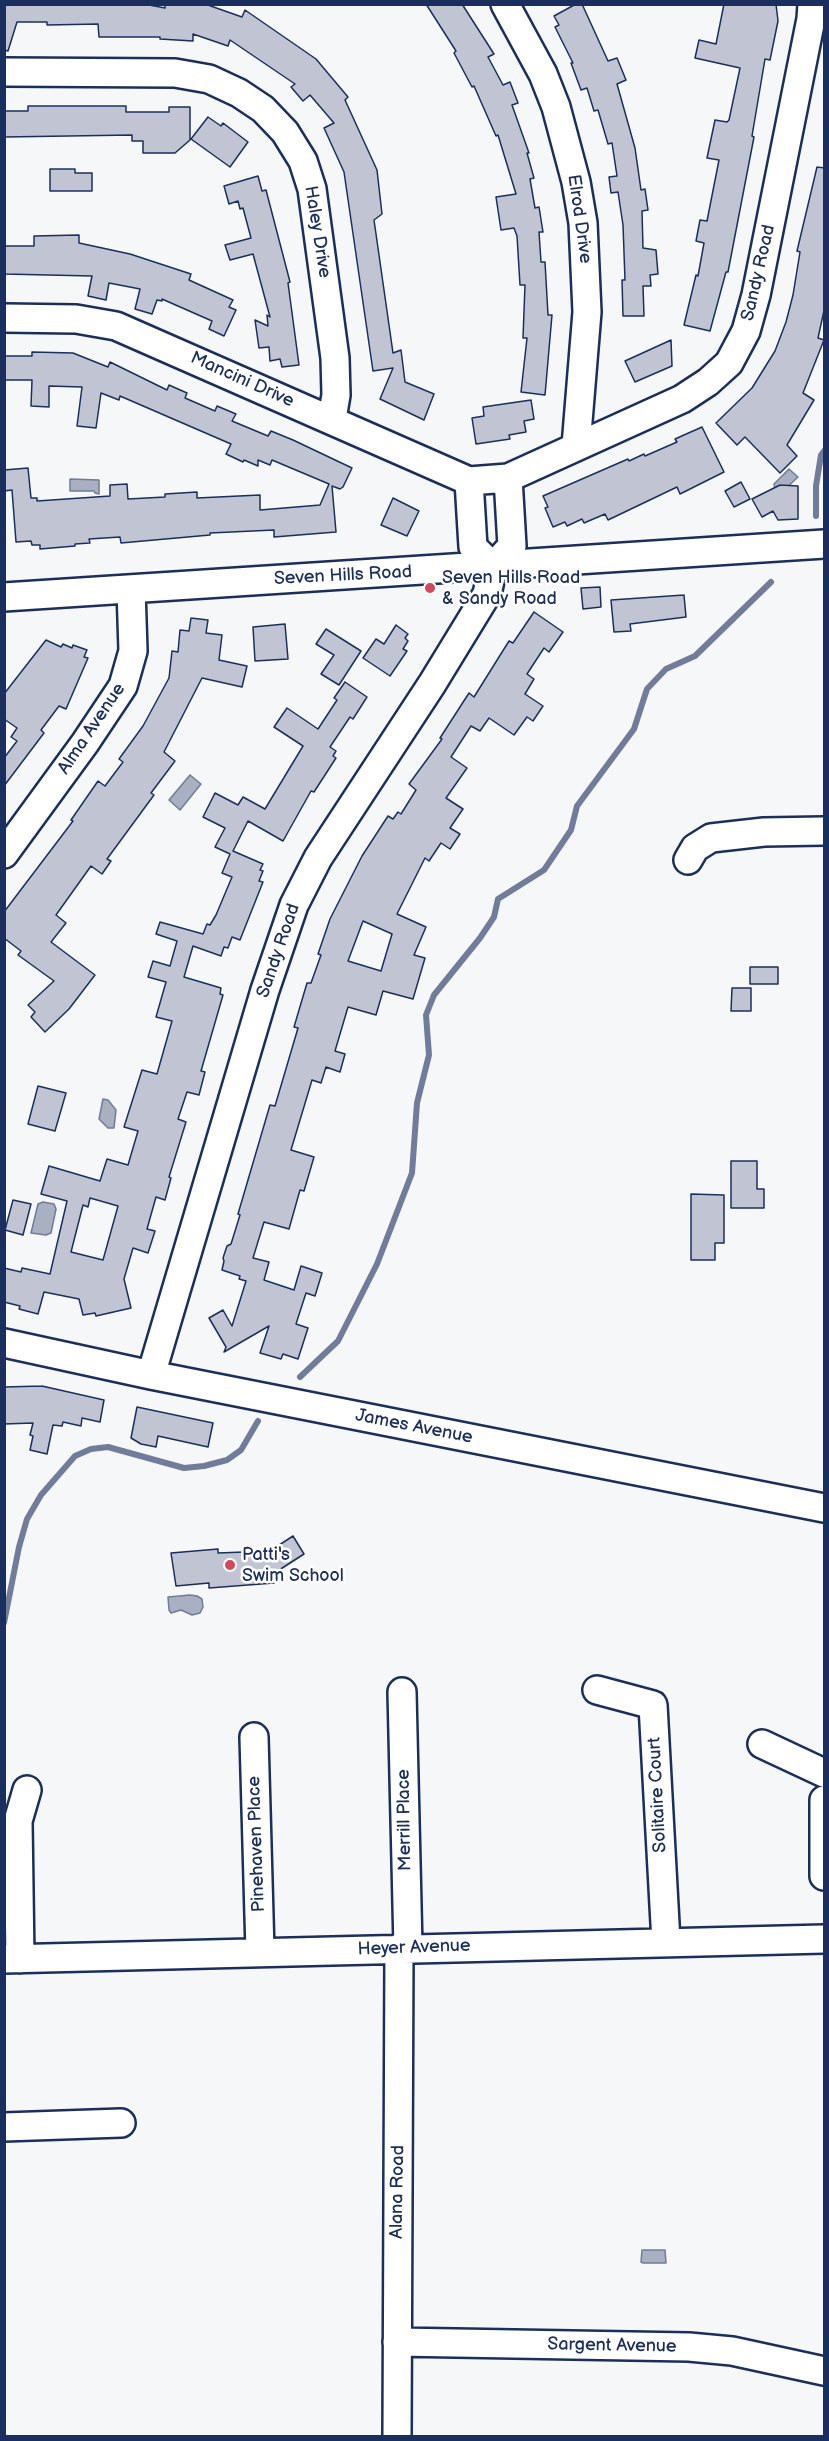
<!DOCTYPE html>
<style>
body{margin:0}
#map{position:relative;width:829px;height:2441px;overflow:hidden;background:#f6f7f9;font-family:"Balsamiq Sans",sans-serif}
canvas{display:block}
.frame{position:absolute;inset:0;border:6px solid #1b2f5e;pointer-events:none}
</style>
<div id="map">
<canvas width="829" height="2441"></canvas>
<div class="frame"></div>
</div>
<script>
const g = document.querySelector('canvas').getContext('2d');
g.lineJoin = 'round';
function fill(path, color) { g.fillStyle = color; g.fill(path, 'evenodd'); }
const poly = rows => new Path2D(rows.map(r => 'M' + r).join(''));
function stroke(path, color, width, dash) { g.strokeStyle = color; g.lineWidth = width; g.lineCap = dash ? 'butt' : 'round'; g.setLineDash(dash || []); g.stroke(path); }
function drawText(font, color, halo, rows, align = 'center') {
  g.font = font + ' "Balsamiq Sans",sans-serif'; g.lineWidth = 5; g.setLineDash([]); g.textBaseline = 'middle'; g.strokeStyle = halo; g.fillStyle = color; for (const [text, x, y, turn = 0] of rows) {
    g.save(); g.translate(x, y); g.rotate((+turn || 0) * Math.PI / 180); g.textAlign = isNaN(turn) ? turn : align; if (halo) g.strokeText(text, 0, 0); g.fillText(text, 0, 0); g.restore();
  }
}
const water = poly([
 [789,469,798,477,782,492,775,491,774,484,789,469],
 [70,479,99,480,99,494,95,493,94,491,70,491,70,479],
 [190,775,201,784,180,810,169,800,190,775],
 [103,1099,108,1100,116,1110,114,1128,108,1128,99,1119,103,1099],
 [43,1202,54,1204,56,1209,51,1233,46,1235,31,1233,38,1204,43,1202],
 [190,1595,197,1596,202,1599,203,1607,200,1613,192,1615,181,1610,171,1613,169,1610,168,1597,190,1595],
 [642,2250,665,2250,666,2263,643,2263,641,2262,642,2250]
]);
fill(water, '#a9b0c1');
stroke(water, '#707c99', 1.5);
stroke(poly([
 [816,516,816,486,821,455,824,451],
 [300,1377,338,1341,377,1264,412,1173,417,1103,429,1055,426,1015,434,995,480,938,494,917,498,899,544,870,571,830,577,806,634,729,647,689,666,669,695,656,771,582],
 [4,1623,19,1547,27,1519,41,1495,75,1456,91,1449,108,1447,184,1468,204,1466,227,1460,241,1450,258,1421]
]), '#707c99', 6);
const building = poly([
 [4,4,144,4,165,8,165,4,205,4,242,17,245,10,316,59,348,97,345,100,377,170,382,214,374,220,393,353,401,350,405,382,434,394,424,420,380,399,393,368,373,371,344,172,324,128,334,123,310,95,303,101,291,87,295,84,230,40,228,46,193,34,193,41,160,39,160,37,99,37,98,24,47,25,47,22,17,22,8,51,4,50,4,4],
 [426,4,462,4,494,54,488,57,503,85,510,82,518,103,512,105,529,153,527,153,534,178,530,179,535,208,539,207,543,232,539,232,541,262,545,262,548,315,552,315,545,395,521,392,527,338,523,338,525,285,520,285,517,236,514,228,501,230,496,197,516,194,498,135,496,136,474,86,472,87,454,53,456,51,426,4],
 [576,4,582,4,608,61,617,58,626,80,617,84,635,148,641,190,645,189,648,210,642,211,643,248,656,250,658,274,650,275,651,286,643,286,644,316,623,316,622,280,625,280,623,225,618,192,611,193,609,177,617,176,612,143,608,144,598,110,594,111,587,88,581,90,571,63,573,63,555,27,559,25,554,16,576,4],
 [724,4,776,4,778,21,770,60,765,59,752,136,754,137,728,272,726,272,710,331,684,325,696,275,698,276,704,243,696,241,700,220,707,221,719,160,707,158,715,120,727,122,729,120,740,68,695,58,699,40,716,44,724,4],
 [28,106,126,106,126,112,169,112,169,107,190,107,190,140,175,153,143,153,143,141,132,141,132,135,4,137,4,111,28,111,28,106],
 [208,117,221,126,223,123,248,142,230,167,191,139,208,117],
 [817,167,825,168,825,306,818,338,824,340,803,393,814,400,787,445,797,456,780,473,745,437,737,445,716,423,752,388,775,351,786,322,793,295,800,252,797,251,817,167],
 [50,169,75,169,75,173,92,173,92,191,50,191,50,169],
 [258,176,262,191,266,190,290,282,288,283,299,365,282,367,280,359,270,361,269,347,259,348,255,320,268,326,267,315,270,317,253,254,230,260,225,245,251,238,243,208,240,209,238,201,229,204,224,186,258,176],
 [79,235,79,243,130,254,191,274,189,280,233,300,229,307,236,310,224,336,209,329,212,321,162,299,162,301,157,300,152,314,135,309,140,289,109,283,106,300,88,296,92,276,4,274,4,246,34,246,34,236,79,235],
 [671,340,672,366,635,382,625,361,671,340],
 [32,352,73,353,108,367,110,362,167,390,169,385,187,393,185,398,215,411,217,406,236,414,232,421,268,436,271,431,293,440,352,468,343,487,340,489,332,486,336,532,274,537,274,530,210,533,210,535,121,543,120,537,89,539,90,543,75,544,75,546,40,549,40,545,32,545,31,541,16,542,12,490,4,491,4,470,28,468,31,498,37,498,37,501,110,496,110,485,127,484,128,499,165,497,165,494,197,492,197,498,260,495,260,510,320,505,329,484,272,460,270,465,258,460,258,466,244,460,243,462,226,454,231,444,120,396,119,400,101,393,96,428,77,426,82,387,49,386,49,407,31,406,32,380,4,380,4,356,32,356,32,352],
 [531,400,534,419,524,421,526,432,509,435,510,439,476,444,472,418,484,416,483,407,531,400],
 [702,427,724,472,680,494,677,487,608,520,605,514,584,523,582,519,567,526,565,522,553,527,545,508,548,507,543,496,628,459,629,461,644,454,645,456,677,442,675,439,702,427],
 [741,482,750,499,734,507,725,491,741,482],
 [780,485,798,486,798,519,778,520,773,511,762,517,752,499,780,485],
 [393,498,419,511,407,536,381,525,393,498],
 [600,587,601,607,583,609,581,588,600,587],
 [684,595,686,617,630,624,631,631,614,632,611,600,684,595],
 [534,612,563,632,549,652,544,648,527,674,534,679,525,694,543,706,533,721,527,717,514,735,489,718,480,731,471,726,451,757,467,768,446,798,463,809,450,828,460,834,450,849,441,843,429,861,425,858,397,914,426,927,414,955,425,958,413,999,383,991,376,1015,348,1007,335,1051,345,1054,340,1072,326,1067,321,1083,312,1080,291,1150,314,1157,304,1191,300,1190,289,1229,264,1222,253,1258,269,1262,264,1280,294,1290,301,1266,322,1273,315,1296,306,1293,296,1324,308,1328,298,1359,283,1354,281,1359,260,1353,269,1326,224,1352,226,1347,209,1318,223,1310,232,1326,246,1281,239,1279,240,1276,222,1270,224,1261,223,1258,227,1246,231,1244,240,1215,238,1214,270,1105,275,1106,298,1028,294,1027,307,983,311,983,321,955,318,954,330,919,362,856,388,816,393,819,398,812,401,814,416,790,409,784,442,739,440,738,469,693,474,697,509,641,513,643,534,612],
 [363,921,392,934,381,971,348,961,363,921],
 [191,618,208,620,206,633,222,635,219,660,247,666,242,687,202,678,164,752,175,761,151,793,154,795,107,859,111,861,102,874,91,866,56,915,66,923,51,942,95,975,69,1009,45,1032,31,1017,35,1012,28,1005,54,981,18,955,21,951,4,938,4,912,73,821,71,820,98,781,105,786,123,762,119,759,143,726,169,678,172,651,178,652,180,630,189,631,191,618],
 [285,624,288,659,255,661,253,627,285,624],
 [396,625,408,634,405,638,408,641,403,649,407,651,390,676,363,658,376,639,384,644,396,625],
 [326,629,361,651,339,685,321,674,334,655,316,644,326,629],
 [46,640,61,647,63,644,72,648,73,645,87,650,84,657,88,658,66,709,59,706,41,730,44,733,4,786,4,758,17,741,11,737,17,728,4,719,4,694,46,640],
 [345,682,367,697,353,719,350,717,330,747,336,751,333,756,336,758,314,792,311,791,283,841,248,821,233,851,263,864,260,870,263,871,259,881,263,882,240,940,232,937,228,948,224,947,221,956,193,946,184,977,221,988,220,994,223,995,201,1071,205,1072,199,1095,187,1092,178,1119,186,1122,169,1177,171,1178,165,1200,156,1197,147,1229,155,1231,148,1253,133,1248,124,1279,131,1308,96,1316,95,1313,83,1315,79,1299,44,1292,38,1314,19,1309,20,1306,4,1302,4,1268,21,1272,22,1268,50,1274,67,1201,41,1194,49,1166,100,1181,107,1159,128,1165,138,1131,124,1127,142,1070,157,1074,172,1021,156,1017,166,982,148,977,153,961,170,966,177,941,156,934,160,922,203,934,207,924,210,925,216,915,232,877,222,873,230,854,215,847,225,828,203,817,215,793,238,805,243,797,265,809,303,746,274,727,287,708,318,729,337,700,334,698,345,682],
 [90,1198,118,1206,103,1260,71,1252,83,1205,88,1207,90,1198],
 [750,967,778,967,778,984,750,984,750,967],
 [732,988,751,988,751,1011,731,1011,732,988],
 [38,1086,66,1093,55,1131,28,1124,38,1086],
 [731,1161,757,1161,757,1189,764,1189,764,1208,731,1208,731,1161],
 [691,1194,724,1195,724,1243,715,1243,715,1260,691,1260,691,1194],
 [13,1200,31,1204,23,1235,5,1230,13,1200],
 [42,1386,104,1400,100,1422,82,1418,81,1426,63,1422,62,1426,53,1425,47,1454,30,1450,33,1436,30,1435,33,1423,4,1424,4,1387,42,1386],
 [137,1407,213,1423,208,1447,158,1436,156,1447,141,1444,131,1438,137,1407],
 [293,1536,304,1554,273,1574,274,1583,209,1588,209,1583,176,1586,171,1553,218,1549,218,1553,270,1551,293,1536]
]);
fill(building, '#c0c4d3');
stroke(building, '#1b2f5e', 1.5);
const minor = poly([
 [505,4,543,74,556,107,576,182,583,223,587,312,576,446],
 [4,72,175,73,209,79,239,93,263,109,285,132,303,161,312,189,335,358,336,395,332,419],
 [4,318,76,319,116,326,469,481,508,478,682,399,708,382,729,363,746,331,756,295,811,19,812,4],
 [469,481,473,547,493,567],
 [4,597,824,544],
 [4,854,85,743,123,686,133,651,131,589],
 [688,860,695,848,711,838,764,832,824,831],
 [4,1343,151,1375,824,1508],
 [151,1375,265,990,294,905,318,858,432,684,487,594,493,567,512,546,508,478],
 [597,1690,653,1705,666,1942],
 [402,1692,408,1948],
 [254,1737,260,1952],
 [762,1744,824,1773],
 [824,1800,824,1876],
 [4,1959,824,1939],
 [20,1959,18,1821,27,1790],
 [4,2127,121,2123],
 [397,2342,689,2347,732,2351,824,2371],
 [397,2436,399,1948]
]);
stroke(minor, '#1b2f5e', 32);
stroke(minor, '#fff', 27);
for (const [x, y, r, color] of [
 [430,588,6,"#d1495b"],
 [230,1565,6,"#d1495b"]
]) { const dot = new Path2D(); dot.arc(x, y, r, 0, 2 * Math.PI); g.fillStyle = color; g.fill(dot); stroke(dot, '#fff', 2); }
drawText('18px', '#1b2f5e', '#fff', [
 ["Elrod Drive",579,219,82],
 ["Haley Drive",317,232,81],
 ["Sandy Road",759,273,-77],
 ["Mancini Drive",242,380,24],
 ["Seven Hills Road",343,576,-3],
 ["Alma Avenue",92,729,-56],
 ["Sandy Road",279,951,-71],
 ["James Avenue",414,1427,11],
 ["Solitaire Court",658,1795,-93],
 ["Merrill Place",405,1820,-91],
 ["Pinehaven Place",257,1844,-92],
 ["Heyer Avenue",414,1948,-2],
 ["Alana Road",398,2192,-89],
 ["Sargent Avenue",612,2346,1]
]);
drawText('18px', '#1b2f5e', '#fff', [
 ["Seven Hills Road",442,578],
 ["& Sandy Road",442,599],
 ["Patti's",242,1555],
 ["Swim School",242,1576]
], 'left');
</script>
